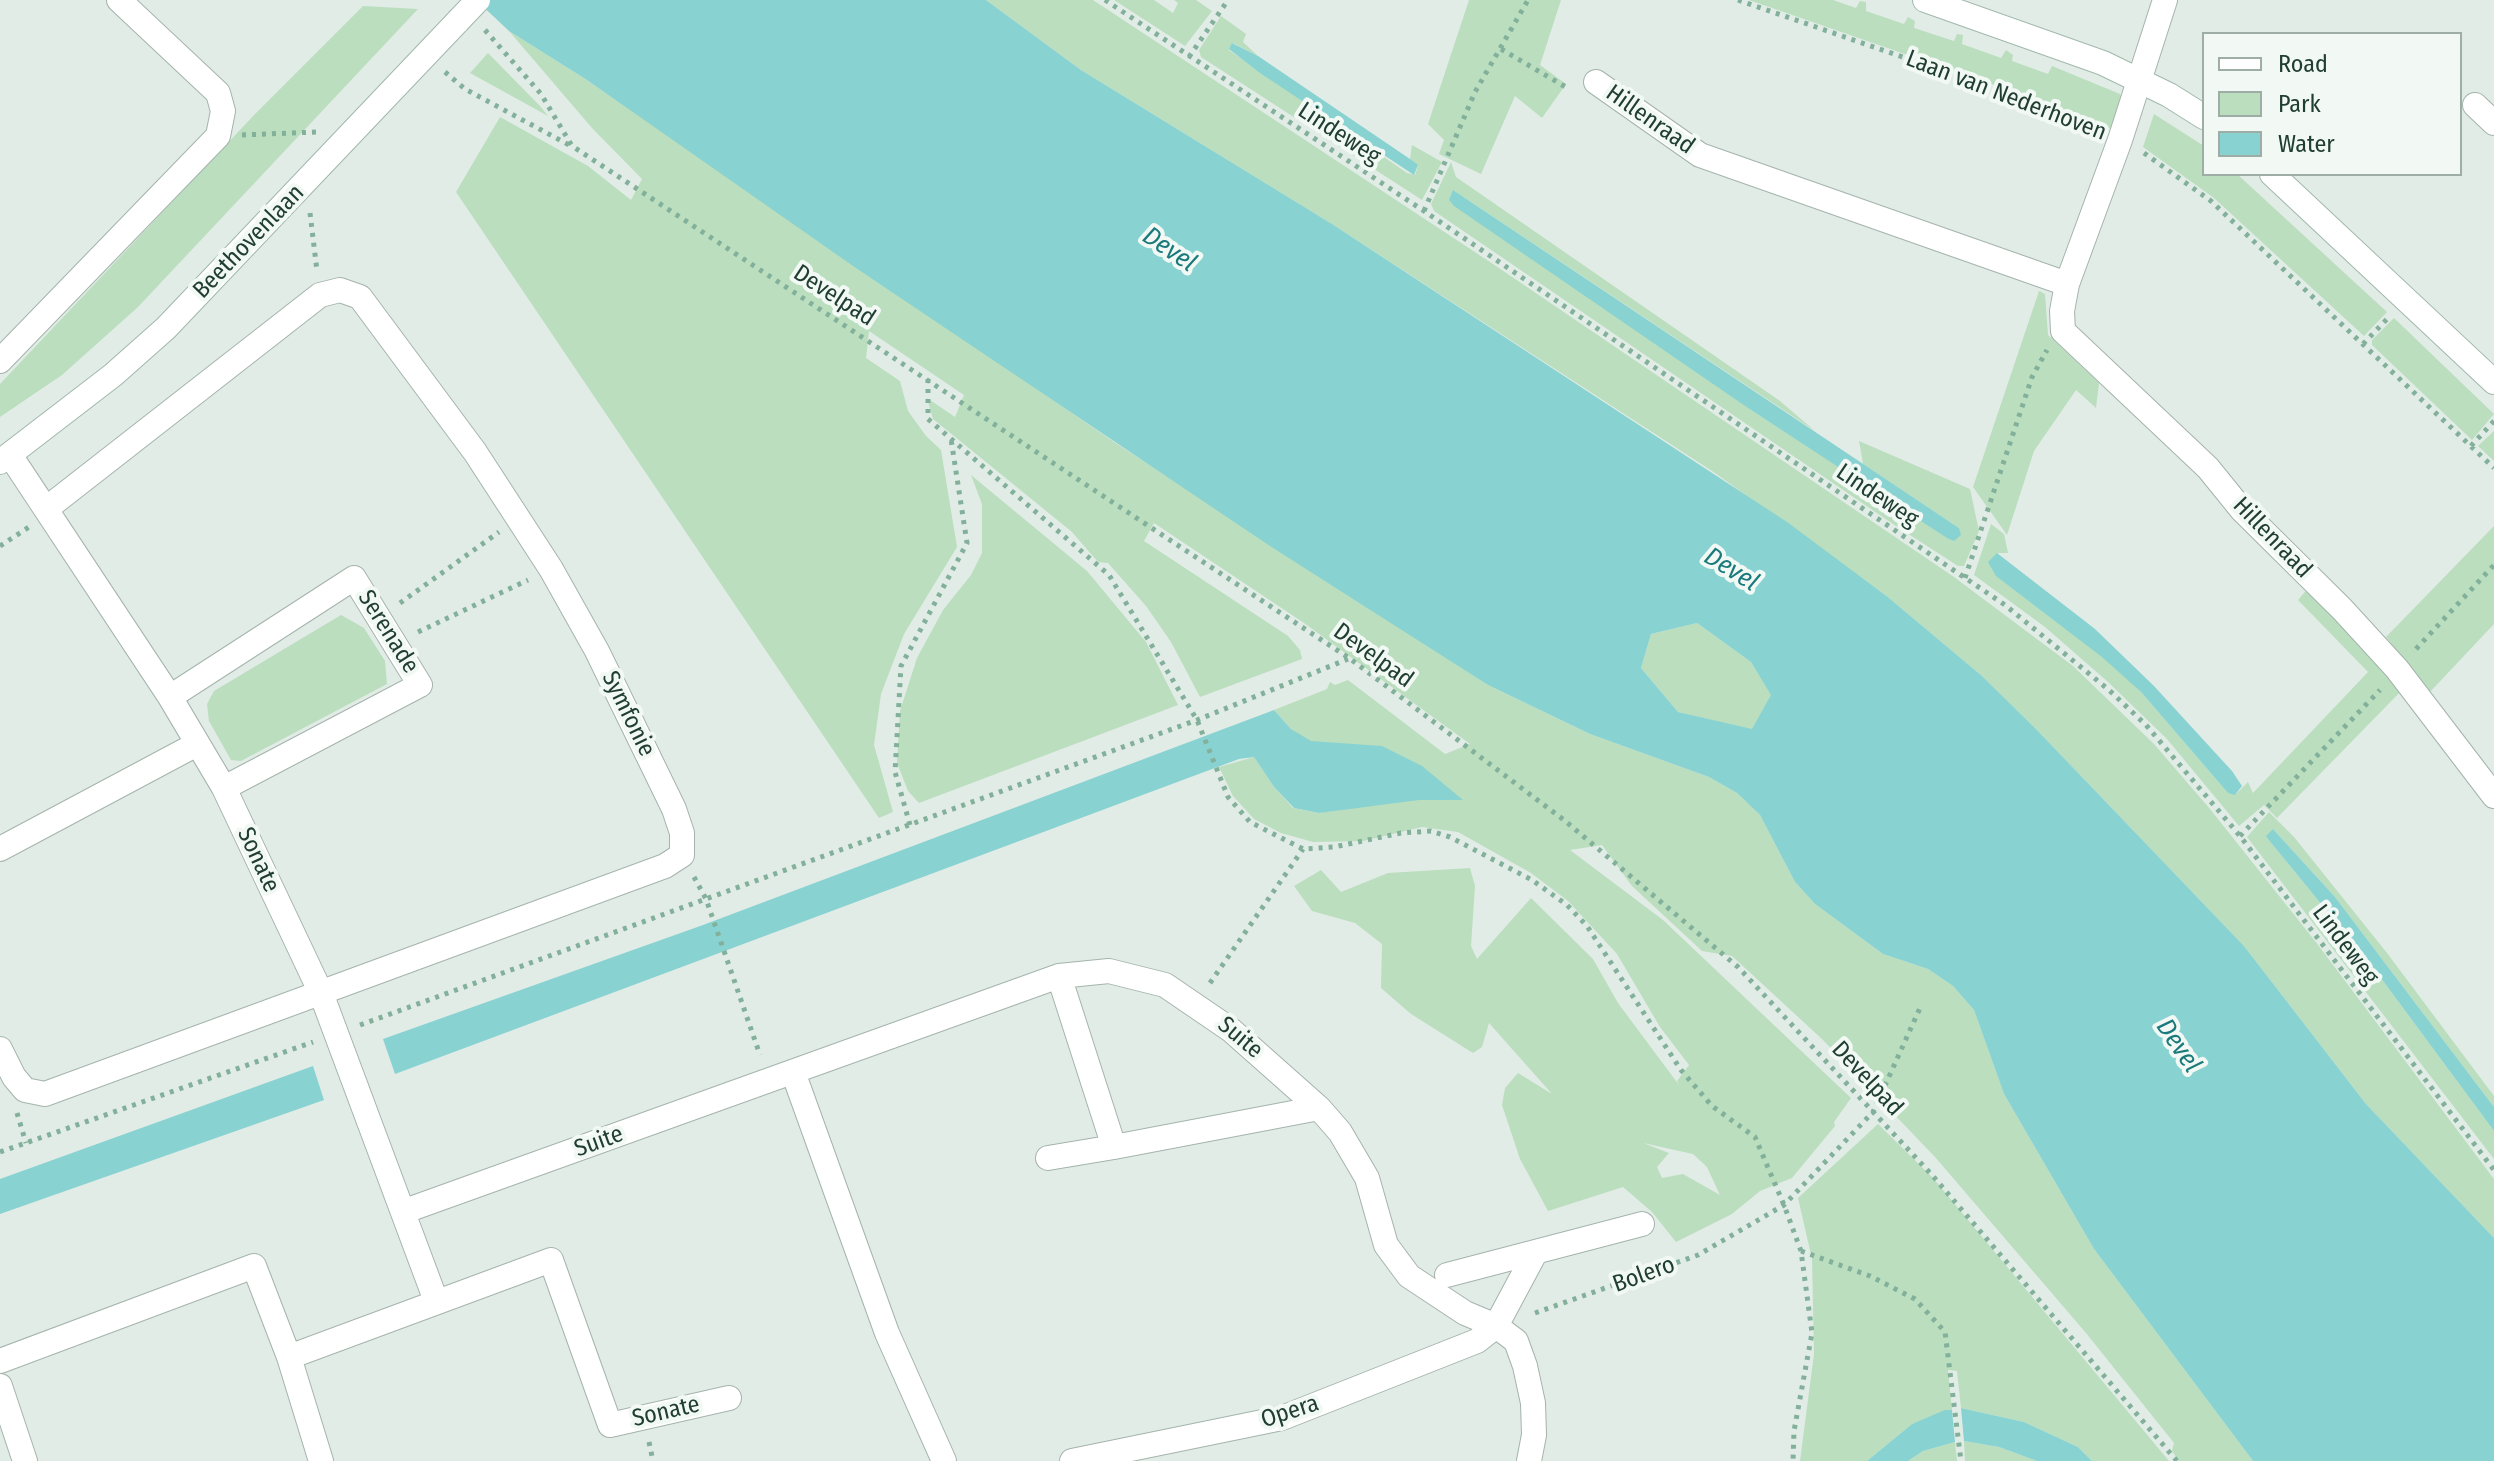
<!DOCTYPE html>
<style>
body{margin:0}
#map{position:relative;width:2494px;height:1461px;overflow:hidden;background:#e2ece6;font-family:"Fira Sans Condensed",sans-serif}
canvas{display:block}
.legend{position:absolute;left:2202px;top:32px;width:260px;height:144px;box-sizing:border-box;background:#f2f9f5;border:2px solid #9eaea7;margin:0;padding:10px 14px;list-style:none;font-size:24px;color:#213e32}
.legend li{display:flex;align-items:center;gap:16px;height:40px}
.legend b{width:40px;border:2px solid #9eaea7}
</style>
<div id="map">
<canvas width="2494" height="1461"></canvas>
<ul class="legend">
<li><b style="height:10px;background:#fff"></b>Road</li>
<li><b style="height:22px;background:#badebe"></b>Park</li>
<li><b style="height:22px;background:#89d2d2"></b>Water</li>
</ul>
</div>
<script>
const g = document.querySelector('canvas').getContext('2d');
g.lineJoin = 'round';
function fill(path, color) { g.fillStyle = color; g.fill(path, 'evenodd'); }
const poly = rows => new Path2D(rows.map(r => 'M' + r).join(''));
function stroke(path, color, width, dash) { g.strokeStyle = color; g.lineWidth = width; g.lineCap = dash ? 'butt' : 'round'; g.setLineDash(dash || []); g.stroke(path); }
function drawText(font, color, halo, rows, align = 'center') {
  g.font = font + ' "Fira Sans Condensed",sans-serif'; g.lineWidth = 8; g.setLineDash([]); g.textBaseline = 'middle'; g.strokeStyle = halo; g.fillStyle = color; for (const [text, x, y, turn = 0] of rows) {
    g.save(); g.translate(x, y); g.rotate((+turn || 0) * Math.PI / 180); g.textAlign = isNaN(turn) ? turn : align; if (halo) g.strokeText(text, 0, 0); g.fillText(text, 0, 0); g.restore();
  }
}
fill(poly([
 [986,0,1093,0,1496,266,1954,577,2073,666,2154,744,2210,809,2315,941,2494,1179,2494,1238,2366,1104,2244,946,2035,728,1982,676,1889,598,1715,473,1332,224,1081,70],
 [1114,0,1154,0,1173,13,1178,3,1174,0,1196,0,1212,11,1185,46],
 [1469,0,1561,0,1540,65,1566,84,1542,118,1515,96,1481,174,1439,154,1444,140,1428,124],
 [1749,0,1833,0,1856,8,1860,1,1866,2,1866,11,1904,24,1908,17,1915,21,1914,28,1954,41,1957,34,1963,35,1962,44,2001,58,2006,50,2013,55,2012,61,2048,74,2052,66,2120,94,2122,98,2111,129,2049,104],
 [363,6,418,9,138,307,62,375,0,417,0,384,256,113],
 [1221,16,1246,34,1243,42,1258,56,1233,43,1229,50,1407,173,1415,175,1418,166,1410,159,1412,145,1442,162,1422,200,1201,57,1199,50],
 [509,31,587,80,1114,442,1488,685,1590,734,1709,777,1737,793,1760,815,1795,882,1815,904,1883,954,1928,969,1953,986,1974,1010,2004,1094,2094,1249,2253,1461,2179,1461,2172,1451,2174,1443,2086,1333,1935,1157,1823,1040,1732,956,1702,951,1632,886,1602,845,1570,850,1663,920,1851,1098,1834,1122,1835,1126,1792,1178,1760,1191,1732,1214,1676,1242,1652,1212,1623,1187,1548,1211,1520,1159,1502,1105,1505,1088,1518,1073,1552,1094,1489,1023,1482,1047,1473,1053,1411,1014,1381,988,1382,944,1355,923,1312,911,1294,886,1321,870,1341,892,1388,873,1470,868,1475,886,1471,946,1477,959,1531,898,1593,959,1618,1003,1679,1085,1677,1081,1689,1065,1660,1027,1617,954,1568,901,1531,873,1458,832,1422,827,1363,841,1313,842,1281,833,1254,819,1233,796,1219,767,1254,757,1274,787,1293,808,1319,813,1358,807,1339,765,1291,729,1274,710,1327,689,1330,682,1335,685,1348,680,1445,754,1470,744,1304,623,1154,523,1144,541,1288,636,1300,650,1302,659,1200,697,1171,642,1146,606,1108,563,1098,562,1072,532,933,419,927,398,955,417,964,395,869,331,866,358,900,381,908,411,926,436,941,450,957,547,904,634,881,694,874,745,893,812,879,818,456,192,500,117,588,166,631,200,642,179,592,128],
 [1643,1143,1693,1154,1707,1167,1720,1195,1683,1174,1662,1178,1657,1167,1669,1153],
 [488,53,540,106,548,116,470,73],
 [2154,114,2204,146,2204,174,2237,174,2387,312,2364,336,2214,198,2143,147],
 [1451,162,1456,177,1780,401,1815,431,1453,190,1751,410,1954,541,1959,528,1863,464,1859,441,1970,489,1979,531,1964,566,1958,566,1893,524,1434,211,1431,204],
 [2039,291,2045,294,2048,335,2099,383,2096,408,2076,390,2034,451,2007,535,1973,487],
 [2394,318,2494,414,2472,440,2372,345,2372,340],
 [2494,431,2494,461,2478,446],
 [971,475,1087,571,1146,642,1178,705,919,803,908,791,897,763,900,711,917,658,943,610,971,575,982,553,982,504],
 [1991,524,2004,534,2008,553,1997,553,2141,692,2228,793,2236,794,2248,782,2253,793,2368,672,2298,600,2309,587,2405,687,2277,818,2264,805,2239,826,2167,739,2108,682,2045,627,1974,575],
 [2494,526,2494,624,2430,692,2386,637],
 [341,615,364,628,385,661,387,684,241,761,231,760,209,721,207,704,214,691],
 [1697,623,1751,662,1772,695,1752,730,1678,712,1641,668,1651,634],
 [2269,812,2294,837,2387,953,2494,1096,2494,1107,2335,897,2273,829,2272,844,2372,966,2494,1131,2494,1159,2247,837],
 [1878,1124,1933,1178,2169,1461,2092,1461,2078,1447,2024,1422,1961,1408,1957,1371,1948,1370,1952,1410,1912,1424,1867,1461,1800,1461,1814,1354,1812,1259,1798,1198],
 [1964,1441,1999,1447,2037,1461,1965,1461],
 [1955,1442,1957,1461,1908,1461,1923,1451]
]), '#badebe');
fill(poly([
 [476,0,986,0,1081,70,1332,224,1787,522,1889,598,1982,676,2035,728,2244,946,2366,1104,2494,1238,2494,1461,2253,1461,2094,1249,2004,1094,1974,1010,1953,986,1928,969,1883,954,1815,904,1795,882,1760,815,1737,793,1709,777,1590,734,1488,685,1270,546,856,268,587,80,509,31],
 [1697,623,1751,662,1771,695,1752,729,1678,712,1641,668,1651,634],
 [1232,43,1258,56,1410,159,1418,165,1414,175,1260,73,1229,49],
 [1453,190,1959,528,1961,535,1954,541,1947,538,1751,410,1454,206,1449,200],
 [1997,553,2095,629,2154,686,2232,771,2242,786,2235,795,2228,793,2141,692,2102,657,1996,576,1988,562],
 [1274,710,1291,729,1311,741,1382,746,1422,766,1463,800,1419,800,1319,813,1294,808,1274,787,1254,757,1239,759,395,1074,383,1039,703,925],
 [2273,829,2335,897,2494,1107,2494,1131,2372,966,2272,844,2266,836],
 [313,1066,324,1100,0,1214,0,1179],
 [1961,1408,2024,1422,2078,1447,2092,1461,2037,1461,1999,1447,1964,1441],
 [1945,1410,1952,1410,1955,1442,1923,1451,1908,1461,1867,1461,1912,1424]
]), '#89d2d2');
const street = poly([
 [2165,0,2120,140,2067,284,2062,311,2063,331,2208,468,2242,510,2342,609,2397,669,2494,796],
 [1596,82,1700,155,2067,284],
 [2475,105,2494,123],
 [0,361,218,136,223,111,218,93,119,0],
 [10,455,170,697,224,788,321,993,436,1301],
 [170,697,354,578,420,685,224,788],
 [0,849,197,744],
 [1059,976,1114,1147,1319,1108],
 [0,1049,14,1077,25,1090,45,1094,665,866,682,855,682,833,674,809,597,651,551,569,475,452,360,297,340,290,320,295,46,509],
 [793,1072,887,1333,944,1461],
 [1048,1158,1114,1147],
 [405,1211,1059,976,1109,971,1165,985,1231,1030,1319,1108,1340,1132,1367,1178,1386,1245,1409,1276,1465,1313,1496,1326,1477,1341,1282,1418,1072,1461],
 [1447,1275,1642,1224],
 [289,1357,551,1260,610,1425,729,1398],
 [0,1361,254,1266,289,1357,321,1461],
 [0,1386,25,1461],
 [1529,1461,1534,1435,1533,1403,1525,1366,1516,1341,1496,1326,1534,1255]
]);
const secondary = poly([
 [1925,0,2103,63,2169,95,2204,117],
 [2272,174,2494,382],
 [0,462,113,375,166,328,458,21]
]);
stroke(street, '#a4b4ac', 26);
stroke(secondary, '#a0b8ac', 26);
stroke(poly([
 [1105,0,1424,211,2005,605,2109,690,2146,725,2240,836,2494,1170],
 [1738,0,2070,115,2096,128],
 [485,30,541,94,572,146,1349,658,1564,820,1738,967,1932,1175,2177,1461],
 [1501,49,1569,89],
 [1189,57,1228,0],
 [445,72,465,89,571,146],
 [242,135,316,132],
 [2144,153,2211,201,2494,468],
 [1424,211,1475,92,1528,0],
 [310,213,317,271],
 [2363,344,2387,319],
 [928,379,928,419,1109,575,1197,720,1228,797,1250,822,1303,849,1334,847,1401,833,1431,831,1450,837,1532,880,1567,905,1587,926,1681,1070,1712,1106,1755,1137,1784,1205,1801,1251,1812,1333,1794,1431,1793,1461],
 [2471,446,2494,421],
 [0,546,29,527],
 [1965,578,2032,377,2047,350],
 [400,603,499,532],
 [418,632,528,580],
 [2416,649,2494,565],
 [910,825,895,772,901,666,967,543,951,439],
 [2240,836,2380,690],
 [694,877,706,899,760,1055],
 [1210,983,1303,849],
 [360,1025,1197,720,1348,659],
 [17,1113,26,1143],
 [0,1152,313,1042],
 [1801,1251,1870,1276,1915,1299,1945,1332,1961,1461],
 [1535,1313,1698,1255,1784,1205,1873,1112,1920,1008],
 [649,1442,653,1461]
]), '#82b09b', 5, [4, 6]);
stroke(street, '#fff', 24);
stroke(secondary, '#fff', 24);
const secondaryBridge = poly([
 [458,21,478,0]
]);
stroke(secondaryBridge, '#a0b8ac', 26, []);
stroke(secondaryBridge, '#fff', 24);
drawText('24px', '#213e32', '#f2f9f5', [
 ["Laan van Nederhoven",2006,96,21],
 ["Hillenraad",1650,120,35],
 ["Lindeweg",1339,134,33],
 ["Beethovenlaan",249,242,-46],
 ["Develpad",834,296,33],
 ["Lindeweg",1877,496,34],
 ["Hillenraad",2272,538,46],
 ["Serenade",388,632,58],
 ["Develpad",1373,656,36],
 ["Symfonie",628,714,64],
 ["Sonate",258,860,65],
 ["Lindeweg",2345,945,53],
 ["Suite",1240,1038,40],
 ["Develpad",1867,1079,47],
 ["Suite",599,1142,-20],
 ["Bolero",1644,1275,-20],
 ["Sonate",666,1412,-13],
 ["Opera",1290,1412,-18]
]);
drawText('italic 26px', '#1a797b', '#f2f9f5', [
 ["Devel",1169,250,34],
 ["Devel",1731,570,32],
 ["Devel",2178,1046,56]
]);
</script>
